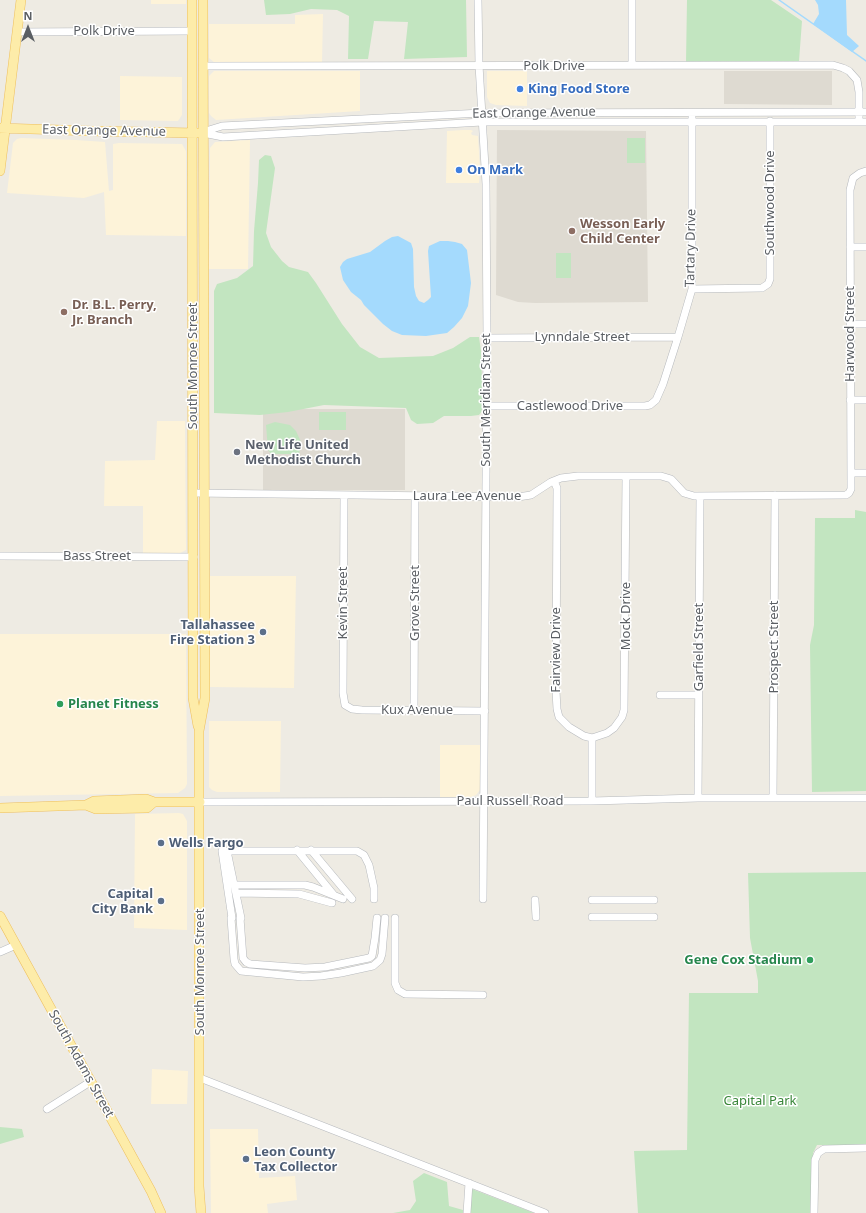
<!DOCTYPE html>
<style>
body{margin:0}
#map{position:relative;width:866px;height:1213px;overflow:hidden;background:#eeebe3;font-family:"Noto Sans",sans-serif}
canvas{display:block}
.north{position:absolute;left:8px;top:8px;width:40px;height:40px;-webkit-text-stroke:3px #fff;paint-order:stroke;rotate:0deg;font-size:11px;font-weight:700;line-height:16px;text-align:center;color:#5b5f64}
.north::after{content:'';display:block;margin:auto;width:14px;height:18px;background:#5b5f64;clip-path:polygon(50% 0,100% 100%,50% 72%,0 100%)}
</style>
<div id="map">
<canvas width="866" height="1213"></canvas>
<div class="north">N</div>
</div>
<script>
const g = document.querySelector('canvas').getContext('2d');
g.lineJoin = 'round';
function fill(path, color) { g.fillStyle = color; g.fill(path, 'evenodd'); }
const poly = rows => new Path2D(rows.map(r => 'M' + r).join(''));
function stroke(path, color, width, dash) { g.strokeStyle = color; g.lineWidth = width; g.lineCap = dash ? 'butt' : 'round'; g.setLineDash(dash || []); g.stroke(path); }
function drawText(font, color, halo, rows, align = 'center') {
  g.font = font + ' "Noto Sans",sans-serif'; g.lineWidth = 3; g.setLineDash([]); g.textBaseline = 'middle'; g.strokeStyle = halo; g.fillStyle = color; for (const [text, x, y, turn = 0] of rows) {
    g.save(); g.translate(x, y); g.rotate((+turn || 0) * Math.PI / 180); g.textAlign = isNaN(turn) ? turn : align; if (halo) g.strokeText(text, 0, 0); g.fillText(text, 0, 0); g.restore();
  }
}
fill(poly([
 [151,0,186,0,186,4,151,4],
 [323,14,322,63,215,63,209,58,209,24,295,24,295,15],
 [214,71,360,71,360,111,216,120,211,116,209,113,209,76],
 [487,71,527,71,527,106,496,105,490,103,487,97],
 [120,76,182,77,182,115,178,121,175,121,120,120],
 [463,130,471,130,473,131,471,133,472,135,478,136,480,170,479,183,446,183,447,131],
 [21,138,76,140,105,142,109,191,113,190,113,144,119,143,182,144,186,151,186,236,106,235,104,192,84,198,7,193,13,143,17,139],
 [250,140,248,269,209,269,210,148,215,142],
 [157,421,185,421,186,550,180,553,143,554,143,506,104,506,105,461,155,460],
 [210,576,296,576,294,688,210,687],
 [0,634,186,634,187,784,185,788,178,793,0,796],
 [209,721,281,721,280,792,217,792,212,790,209,787],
 [440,745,482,745,480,790,476,795,471,797,440,797],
 [179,813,183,814,187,821,187,930,134,928,135,814],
 [152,1069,188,1071,187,1104,151,1104],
 [210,1129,258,1129,259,1178,295,1176,297,1200,267,1204,268,1213,211,1213]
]), '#fdf3d9');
fill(poly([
 [724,71,832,71,832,105,724,104],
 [497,130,646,131,648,302,535,303,518,302,496,295],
 [263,409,405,409,405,490,263,490]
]), '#dedad1');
fill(poly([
 [264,0,466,0,467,57,404,59,408,22,374,21,368,59,348,59,349,16,337,10,311,9,290,14,266,15],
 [687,0,771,0,802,21,799,61,686,62],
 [627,138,645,138,645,163,627,163],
 [265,155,271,156,275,168,266,233,271,247,282,261,289,267,308,272,316,283,342,324,360,347,379,358,433,356,453,348,470,337,479,337,481,351,483,410,479,415,471,416,444,416,433,423,417,424,411,420,406,408,324,405,288,412,260,415,214,413,214,291,217,284,237,278,253,266,254,231,258,183,259,160],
 [556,253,571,253,571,278,556,278],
 [319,412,346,412,346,430,319,430],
 [275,422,290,425,296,431,301,442,299,454,271,454,268,450,266,425],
 [855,510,866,512,866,791,812,792,810,645,814,625,815,518,855,518],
 [866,872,866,1145,817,1145,813,1153,812,1213,638,1213,634,1151,687,1150,689,993,758,993,758,981,750,938,748,873],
 [0,1127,22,1129,24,1137,0,1144],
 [424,1173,447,1182,449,1206,463,1210,463,1213,393,1213,410,1210,416,1201,413,1181],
 [472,1189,534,1213,470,1213]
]), '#c2e5c0');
fill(poly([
 [815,0,846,0,847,35,859,46,852,52,813,24,819,14,818,5],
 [398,236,411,243,413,249,414,287,416,296,419,301,424,303,428,300,431,297,428,251,429,246,440,241,448,241,455,242,462,244,467,250,471,283,468,306,462,318,454,327,447,333,426,336,402,335,392,331,383,324,364,305,361,300,351,292,343,280,340,267,343,262,347,259,370,252,385,241,392,237]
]), '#a4dafd');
stroke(poly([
 [779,0,866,61]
]), '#a4dafd', 1.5);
const minor = poly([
 [478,0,479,65,486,184,487,338,483,899],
 [632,0,632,65],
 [17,32,192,31],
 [203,66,833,65,843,68,849,71,857,80,859,92,859,122],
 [203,133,209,130,222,126,482,113,866,112],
 [203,133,223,137,482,122,866,122],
 [850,247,866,247],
 [692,289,762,288,768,284,770,279,770,121],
 [850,324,866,324],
 [487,338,678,337],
 [850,400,866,400],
 [486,406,645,406,650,405,656,400,663,384,678,337,692,289,692,117],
 [851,473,866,473],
 [554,481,557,488,556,691,557,709,559,717,569,727,584,736,592,738,607,733,614,728,622,717,624,710,626,477],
 [193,493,518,497,531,495,551,482,561,478,578,476,661,476,671,479,684,493,694,496,846,495,849,493,851,489,850,190,853,178,860,173,866,171],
 [344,496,343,693,345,705,352,709,362,710,485,711],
 [0,556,194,557],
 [660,695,698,695],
 [414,710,415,497],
 [592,738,592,801],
 [698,798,700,496],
 [773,798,775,495],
 [200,802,592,801,698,798,866,798],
 [297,850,333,894],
 [311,850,352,899],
 [227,851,241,918],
 [234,885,305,885,313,887,343,899],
 [236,893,299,894,332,903],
 [535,900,536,917],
 [592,900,654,900],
 [592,917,654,917],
 [231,918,234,959,235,964,241,971,303,977,321,976,341,973,373,966,380,960,382,954,385,918],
 [232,918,222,851,357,851,364,855,369,865,374,888,374,899],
 [240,918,243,958,246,962,250,964,305,968,325,967,369,958,372,956,375,938,377,918],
 [395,918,395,983,398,990,405,994,483,995],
 [0,952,16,945],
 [200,1078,545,1213],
 [47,1109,90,1082],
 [467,1213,469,1183],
 [814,1213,815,1160,818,1153,824,1149,866,1148]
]);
const major = poly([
 [192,0,193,698,198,726],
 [0,128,92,131,198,133],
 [0,171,21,0],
 [86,805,94,801,146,799,154,802,200,802],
 [0,808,86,805,96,809,147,808,154,802],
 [0,916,151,1191,161,1213],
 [201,1213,199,1186,199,731,205,698,203,0]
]);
stroke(minor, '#b6b9bd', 8);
stroke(major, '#eebf5c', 10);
stroke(minor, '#fff', 7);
stroke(major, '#fdeca9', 9);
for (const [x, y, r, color] of [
 [520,89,4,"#3f7fe0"],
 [459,170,4,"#3f7fe0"],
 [572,231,4,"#8d6e63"],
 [64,312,4,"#8d6e63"],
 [237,452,4,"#6b7280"],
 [263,632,4,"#5c6f8a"],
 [60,704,4,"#2e9e5b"],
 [161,843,4,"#5c6f8a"],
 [161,901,4,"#5c6f8a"],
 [810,960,4,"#2e9e5b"],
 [246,1159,4,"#5c6f8a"]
]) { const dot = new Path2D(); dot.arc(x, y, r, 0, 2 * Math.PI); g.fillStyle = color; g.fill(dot); stroke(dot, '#fff', 1.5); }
drawText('13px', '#5b5f64', '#fff', [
 ["Polk Drive",104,31],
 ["Polk Drive",554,66],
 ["East Orange Avenue",534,113,-1],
 ["East Orange Avenue",104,131,1],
 ["Southwood Drive",770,203,-90],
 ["Tartary Drive",691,248,-89],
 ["Harwood Street",850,334,-90],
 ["Lynndale Street",582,337],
 ["South Monroe Street",193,366,-90],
 ["South Meridian Street",486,400,-90],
 ["Castlewood Drive",570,406],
 ["Laura Lee Avenue",467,496],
 ["Bass Street",97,556],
 ["Kevin Street",343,603,-90],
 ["Grove Street",415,603,-90],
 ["Mock Drive",626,616,-90],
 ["Garfield Street",699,647,-90],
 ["Prospect Street",774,647,-90],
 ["Fairview Drive",556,650,-90],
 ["Kux Avenue",417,710],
 ["Paul Russell Road",510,801],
 ["South Monroe Street",200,972,-90],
 ["South Adams Street",81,1064,61]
]);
drawText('bold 13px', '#366cbe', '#fff', [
 ["King Food Store",528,89],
 ["On Mark",467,170]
], 'left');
drawText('bold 13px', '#785e54', '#fff', [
 ["Wesson Early",580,224],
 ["Child Center",580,239],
 ["Dr. B.L. Perry,",72,305],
 ["Jr. Branch",72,320]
], 'left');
drawText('bold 13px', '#5b616d', '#fff', [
 ["New Life United",245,445],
 ["Methodist Church",245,460]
], 'left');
drawText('bold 13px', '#4e5e75', '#fff', [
 ["Tallahassee",255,625],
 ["Fire Station 3",255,640],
 ["Wells Fargo",169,843,"left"],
 ["Capital",153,894],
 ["City Bank",153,909],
 ["Leon County",254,1152,"left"],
 ["Tax Collector",254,1167,"left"]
], 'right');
drawText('bold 13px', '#27864d', '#fff', [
 ["Planet Fitness",68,704],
 ["Gene Cox Stadium",802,960,"right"]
], 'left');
drawText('13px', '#388638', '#fff', [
 ["Capital Park",760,1101]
]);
</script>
